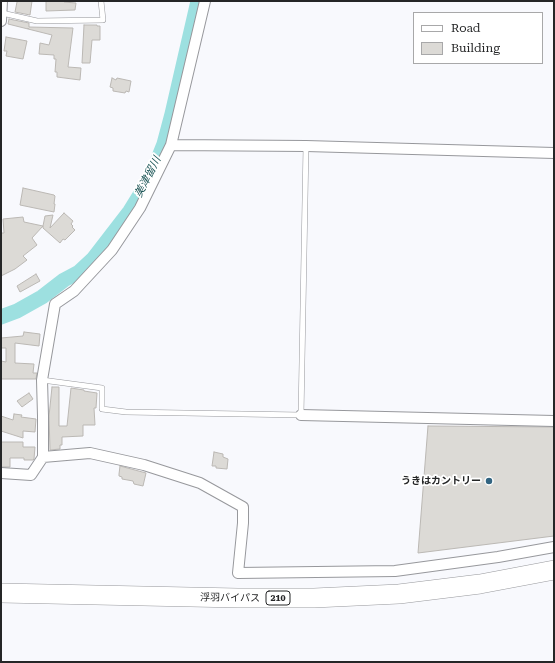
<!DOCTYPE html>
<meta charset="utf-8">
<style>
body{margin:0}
#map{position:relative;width:555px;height:663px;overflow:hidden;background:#f8f9fd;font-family:"Roboto Serif",serif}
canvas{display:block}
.frame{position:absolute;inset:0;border:2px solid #252627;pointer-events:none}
.legend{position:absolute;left:413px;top:12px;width:130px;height:52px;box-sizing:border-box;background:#fff;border:1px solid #a8a8a9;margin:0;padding:5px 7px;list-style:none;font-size:12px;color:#252627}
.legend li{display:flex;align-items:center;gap:8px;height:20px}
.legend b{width:20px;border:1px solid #a8a8a9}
</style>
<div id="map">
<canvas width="555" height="663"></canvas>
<div class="frame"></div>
<ul class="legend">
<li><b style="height:5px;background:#fff"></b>Road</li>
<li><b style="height:11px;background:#dcdad6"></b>Building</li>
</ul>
</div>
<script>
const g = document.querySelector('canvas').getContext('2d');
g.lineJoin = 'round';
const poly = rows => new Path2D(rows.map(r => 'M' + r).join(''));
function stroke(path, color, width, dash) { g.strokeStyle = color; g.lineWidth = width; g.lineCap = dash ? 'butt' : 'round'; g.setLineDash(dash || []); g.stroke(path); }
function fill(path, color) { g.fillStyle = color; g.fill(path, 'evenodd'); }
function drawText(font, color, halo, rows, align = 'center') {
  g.font = font + ' "Roboto Serif","Noto Sans JP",serif'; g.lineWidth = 3.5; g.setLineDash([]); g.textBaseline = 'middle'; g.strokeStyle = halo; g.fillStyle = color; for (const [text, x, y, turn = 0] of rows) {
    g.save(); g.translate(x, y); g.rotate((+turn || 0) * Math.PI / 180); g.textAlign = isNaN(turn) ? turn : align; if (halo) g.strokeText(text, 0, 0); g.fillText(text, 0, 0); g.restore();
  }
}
stroke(poly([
 [1,317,17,311,42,297,64,280,79,272,93,259,130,211,143,190,154,169,164,144,172,114,198,1]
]), '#9de0e0', 15);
const building = poly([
 [18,1,32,1,30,15,15,12,17,2,18,1],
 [46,1,64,1,64,2,76,3,75,10,46,11,46,1],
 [9,19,29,23,29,27,73,28,68,67,81,68,80,80,57,77,57,72,55,72,56,59,54,59,54,55,39,54,40,43,49,45,52,35,28,29,28,28,28,29,8,24,9,19],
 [84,25,97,25,97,26,100,26,100,40,92,40,90,63,82,63,84,25],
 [6,37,27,41,23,59,6,56,7,51,4,51,6,37],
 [112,78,116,80,117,78,131,81,129,92,126,91,125,93,113,91,113,88,110,87,112,78],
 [23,188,54,195,55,196,54,204,55,204,54,212,20,205,23,188],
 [64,213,73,221,71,224,73,226,72,227,75,230,65,240,63,239,60,243,43,228,43,226,32,238,37,245,23,256,27,260,15,269,1,276,1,233,4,233,3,219,23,217,24,222,43,226,45,216,53,215,50,228,64,213],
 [36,274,40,281,20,292,17,286,36,274],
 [24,332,40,334,39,346,15,343,15,363,34,364,33,373,37,373,36,379,1,379,1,361,6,362,6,348,1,348,1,338,23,336,24,332],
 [52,387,59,387,59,426,67,426,71,388,84,390,84,391,97,393,96,408,94,408,95,425,83,425,83,436,62,437,62,445,60,445,60,449,50,450,49,416,52,387],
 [29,393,33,399,22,407,17,401,29,393],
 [14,414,22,415,21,417,36,419,35,432,23,431,23,438,1,431,1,416,13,420,14,414],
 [428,426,554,427,554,536,418,553,428,426],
 [1,442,23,442,23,447,35,447,34,459,33,460,24,460,24,458,10,458,10,467,1,467,1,442],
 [214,452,223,454,223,457,228,459,227,469,216,468,216,466,212,466,214,452],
 [120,466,146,473,143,486,134,484,133,481,122,479,122,477,119,476,119,474,120,466]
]);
fill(building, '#dcdad6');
stroke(building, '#bbb8b4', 1);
const lane = poly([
 [2,13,37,21,103,20,101,1],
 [42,380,102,388,102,409,126,412,301,415,306,146]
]);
const street = poly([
 [1,21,2,1],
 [171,145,306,146,554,153],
 [301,415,554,421],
 [43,457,90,453,144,465,200,483,243,507,243,523,238,573,395,571,498,557,554,547],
 [1,473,31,475,43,457,43,416,42,380,55,304,74,291,112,250,140,208,171,145,205,1]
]);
const highway = poly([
 [1,593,238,598,314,598,399,594,480,584,554,570]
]);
stroke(lane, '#97989c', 6);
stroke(street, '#97989c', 12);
stroke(highway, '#97989c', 20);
stroke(lane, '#fff', 5);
stroke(street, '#fff', 10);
stroke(highway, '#fff', 19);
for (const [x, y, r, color] of [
 [489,481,4,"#326481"]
]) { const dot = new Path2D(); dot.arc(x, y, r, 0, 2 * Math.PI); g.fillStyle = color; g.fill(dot); stroke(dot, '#fff', 1.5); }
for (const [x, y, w] of [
 [278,598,24]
]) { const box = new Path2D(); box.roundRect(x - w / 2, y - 7, w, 14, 3); g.fillStyle = '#fff'; g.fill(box); stroke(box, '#252627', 1); }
drawText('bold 9px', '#252627', null, [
 ["210",278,598]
]);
drawText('bold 10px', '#252627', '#fff', [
 ["うきはカントリー",481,481]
], 'right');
drawText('10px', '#252627', '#fff', [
 ["浮羽バイパス",230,598,1]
]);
drawText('italic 11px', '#1e5758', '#fff', [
 ["美津留川",148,177,-63]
]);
</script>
